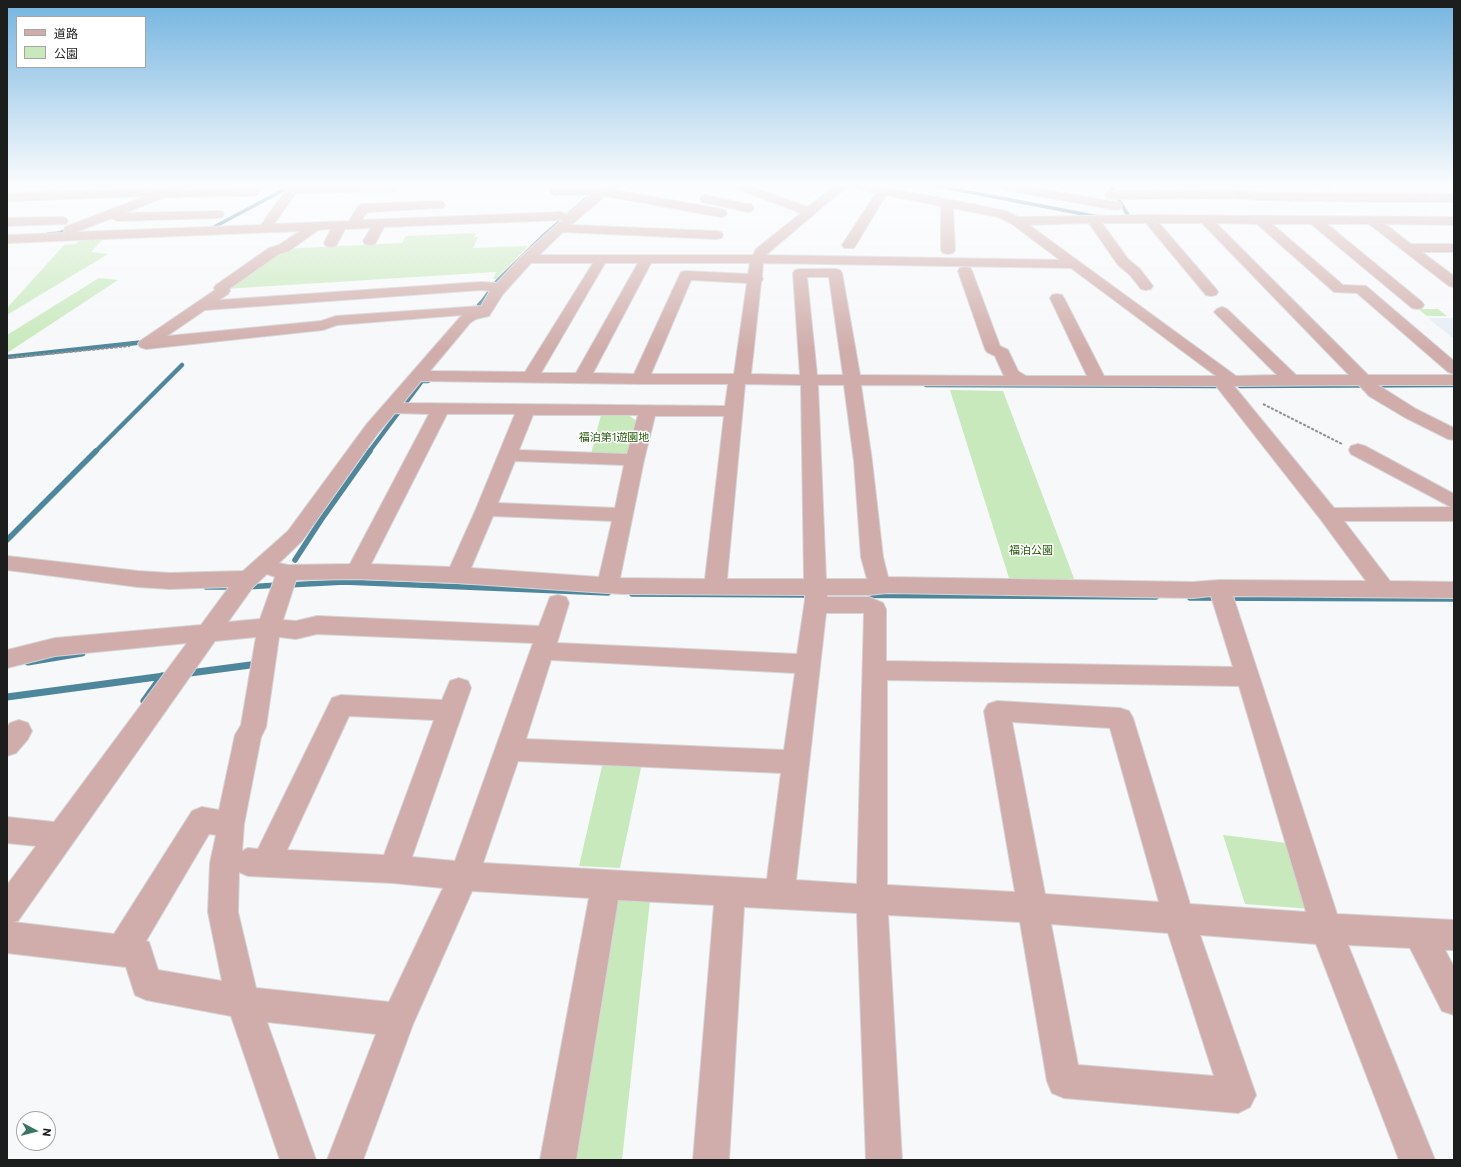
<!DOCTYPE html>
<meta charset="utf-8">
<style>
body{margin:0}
#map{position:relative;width:1461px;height:1167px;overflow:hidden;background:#f7f8fa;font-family:Commissioner,"Noto Sans JP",sans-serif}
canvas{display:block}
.frame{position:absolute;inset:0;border:8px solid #1c1d1d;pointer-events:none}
.legend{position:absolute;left:16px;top:16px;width:130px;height:52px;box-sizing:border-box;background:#fff;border:1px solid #a4a5a5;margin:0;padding:5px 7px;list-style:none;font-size:12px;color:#1c1d1d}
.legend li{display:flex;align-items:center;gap:8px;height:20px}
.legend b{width:20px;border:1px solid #a4a5a5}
.north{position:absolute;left:16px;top:1111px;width:40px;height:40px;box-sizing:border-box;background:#fff;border:1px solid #a4a5a5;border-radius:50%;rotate:97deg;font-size:11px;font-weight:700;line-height:16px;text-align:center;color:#1c1d1d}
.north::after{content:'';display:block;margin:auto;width:14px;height:18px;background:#397764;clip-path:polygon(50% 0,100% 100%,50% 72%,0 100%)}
</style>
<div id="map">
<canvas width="1461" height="1167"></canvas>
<div class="frame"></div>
<ul class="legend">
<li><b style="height:5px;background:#d0adaa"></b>道路</li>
<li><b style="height:11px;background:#c7e9bb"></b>公園</li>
</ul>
<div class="north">N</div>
</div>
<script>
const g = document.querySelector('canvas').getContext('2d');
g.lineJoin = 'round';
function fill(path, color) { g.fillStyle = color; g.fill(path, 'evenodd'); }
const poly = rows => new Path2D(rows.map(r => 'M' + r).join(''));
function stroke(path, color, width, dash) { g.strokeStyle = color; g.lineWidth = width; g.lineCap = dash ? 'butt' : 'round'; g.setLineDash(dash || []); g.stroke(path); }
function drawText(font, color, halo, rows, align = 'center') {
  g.font = font + ' Commissioner,"Noto Sans JP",sans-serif'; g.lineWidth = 3; g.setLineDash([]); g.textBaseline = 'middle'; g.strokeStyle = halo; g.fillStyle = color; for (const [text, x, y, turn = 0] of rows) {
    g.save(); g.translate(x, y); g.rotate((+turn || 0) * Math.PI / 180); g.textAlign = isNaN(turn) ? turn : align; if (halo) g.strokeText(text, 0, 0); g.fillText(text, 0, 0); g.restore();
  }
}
fill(poly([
 [1428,318,1454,318,1454,339]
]), '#e7ecf5');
fill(poly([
 [476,233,474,237,478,237,473,248,528,246,496,279,493,279,496,272,224,289,281,249,402,243,406,236],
 [105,237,91,252,108,254,7,315,7,308,64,245,75,244,83,238],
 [99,278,118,280,7,353,7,335],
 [1418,309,1438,309,1447,316,1427,316],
 [950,390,1003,391,1075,581,1010,581],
 [601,415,628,415,637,421,628,453,624,456,591,454],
 [603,762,642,763,620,868,579,866],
 [1223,835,1287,843,1312,909,1245,904],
 [621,899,650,900,622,1160,570,1160,613,907]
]), '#c7e9bb');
stroke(poly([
 [938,186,1104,218],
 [1111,186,1129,217],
 [214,227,291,186],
 [48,234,59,233,71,228],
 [480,304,497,281,544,235,586,199,604,186]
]), '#4e879c', 3.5);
stroke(poly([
 [479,305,481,303],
 [7,357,145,342],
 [926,385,1222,386],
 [1240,386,1454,385],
 [95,452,182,365],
 [369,452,422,381,428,381]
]), '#4e879c', 4.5);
stroke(poly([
 [7,540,96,451],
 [295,560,321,520,370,451],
 [288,585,344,582,608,593],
 [206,587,237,587],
 [246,587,279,585],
 [632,594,1156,597],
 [1190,598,1454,599]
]), '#4e879c', 5.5);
stroke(poly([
 [28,662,82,653],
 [190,673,258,664],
 [7,697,164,676],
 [144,701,162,676]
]), '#4e879c', 7);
const minor = poly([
 [174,186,189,186,187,188,183,190,253,188,257,189,259,192,257,195,253,196,165,197,125,213,222,211,224,214,222,217,218,218,117,221,112,218,76,232,261,225,288,187,322,186,397,186,398,187,396,190,392,191,296,193,274,224,349,221,359,205,363,204,439,201,443,202,445,205,443,208,367,212,362,220,561,212,567,215,591,195,556,195,552,194,550,191,552,188,601,188,605,186,619,186,614,190,721,209,725,210,727,213,725,216,721,217,605,196,571,225,716,231,721,232,723,235,721,238,716,239,563,232,539,255,753,255,756,249,801,213,735,188,733,186,749,186,808,207,834,186,847,186,766,255,1060,260,1012,224,998,217,953,208,955,250,953,253,948,254,943,253,941,250,941,206,886,195,854,248,844,248,842,245,876,193,854,188,852,186,874,186,947,199,1006,211,1018,217,1149,215,1454,217,1454,225,1385,224,1411,244,1454,244,1454,252,1422,252,1454,276,1454,287,1449,286,1369,224,1327,224,1422,302,1424,305,1422,308,1417,309,1412,308,1311,224,1272,224,1343,285,1366,286,1454,361,1454,374,1448,372,1357,293,1334,292,1257,224,1216,223,1368,375,1454,375,1454,385,1378,385,1416,409,1454,428,1454,440,1448,439,1404,417,1369,396,1359,385,1234,386,1334,508,1451,507,1351,454,1349,450,1351,446,1358,444,1365,446,1454,494,1454,521,1344,521,1390,581,1454,582,1454,598,1233,596,1337,914,1454,920,1454,950,1445,950,1454,967,1454,1015,1442,1011,1410,948,1348,945,1435,1160,1399,1160,1316,944,1200,935,1256,1095,1250,1107,1238,1113,1064,1098,1052,1093,1047,1081,1020,922,888,915,902,1160,866,1160,857,913,744,907,729,1160,693,1160,714,905,618,900,576,1160,540,1160,589,898,472,891,413,1024,363,1160,327,1160,376,1034,267,1022,316,1160,280,1160,231,1016,146,1000,135,995,126,967,7,953,7,885,36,846,7,843,7,817,54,822,187,643,55,656,7,668,7,650,55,638,201,625,229,587,170,589,138,587,7,570,7,556,138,571,170,573,243,571,288,531,366,425,462,315,337,325,323,330,146,349,140,347,138,344,140,341,215,290,214,288,216,285,269,248,279,245,300,231,7,243,7,235,65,233,64,230,65,227,146,196,7,201,7,193,166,188,174,186],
 [562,220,522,256,497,283,481,282,219,300,228,294,230,291,229,289,279,254,289,251,318,230,331,229,324,243,326,246,331,247,336,246,345,229,371,228,363,241,365,244,370,245,375,244,384,227,562,220],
 [1089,223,1118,265,1130,275,1141,289,1146,290,1151,289,1153,286,1140,269,1128,259,1102,223,1146,223,1206,295,1211,296,1216,295,1218,292,1216,289,1159,223,1202,223,1349,375,1296,375,1227,309,1222,307,1217,309,1214,312,1277,375,1236,376,1029,225,1089,223],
 [531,263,593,263,525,372,430,371,470,323,476,319,489,316,503,294,531,263],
 [605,263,638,263,576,373,541,373,605,263],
 [651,263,750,263,748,274,686,271,681,272,634,374,593,373,651,263],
 [763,263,1071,268,1216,376,1104,376,1064,298,1062,295,1057,294,1052,295,1050,298,1087,376,1026,376,1018,371,1008,350,1000,346,972,271,970,268,965,267,960,268,958,271,985,349,987,352,995,356,1004,376,860,375,842,273,840,270,835,269,800,269,795,270,793,273,800,375,751,374,761,282,763,279,762,277,763,263],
 [807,277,829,277,843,375,817,375,807,277],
 [691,280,747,283,734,374,651,374,691,280],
 [481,290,490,291,481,306,336,316,321,321,167,336,205,310,481,290],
 [421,381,640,384,728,384,725,406,403,403,421,381],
 [745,384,801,385,804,579,727,579,745,384],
 [818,385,844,385,854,461,861,557,867,579,826,579,818,385],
 [861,385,1216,386,1321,520,1366,581,1219,580,1193,582,888,577,883,557,872,461,861,385],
 [395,413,429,414,350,564,288,565,279,563,302,541,378,433,395,413],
 [447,414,515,414,476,509,450,567,371,564,447,414],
 [533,415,638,415,627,454,519,450,533,415],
 [655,416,724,416,705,579,620,578,644,460,655,416],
 [515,461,624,465,615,508,498,503,515,461],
 [493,516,612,521,599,577,471,568,493,516],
 [267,574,275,577,260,619,228,622,253,587,267,574],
 [357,579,457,583,622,594,805,595,805,600,797,654,557,643,569,603,566,597,558,595,550,597,539,626,317,616,296,621,283,620,296,580,357,579],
 [887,593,1193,598,1211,596,1233,667,886,661,886,609,883,603,869,597,827,597,827,595,869,595,887,593],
 [826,613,864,613,857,884,796,880,826,613],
 [317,634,533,643,455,861,412,857,471,688,468,681,459,678,450,681,442,700,341,695,332,698,258,849,248,848,242,851,244,824,261,737,266,727,279,637,296,639,317,634],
 [256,637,241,725,235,735,219,810,202,807,192,811,114,934,13,922,18,921,215,641,256,637],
 [551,660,795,673,784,750,526,739,551,660],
 [887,680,1239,686,1306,912,1190,904,1133,718,1129,711,1120,708,997,701,988,704,984,711,1015,892,887,885,887,680],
 [349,716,434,720,384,855,287,850,349,716],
 [1012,722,1110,728,1159,902,1045,894,1012,722],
 [518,761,781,773,767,879,483,863,518,761],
 [209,834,216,835,210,863,208,912,222,981,158,970,149,942,146,941,209,834],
 [239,872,248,876,393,883,443,888,389,1002,256,988,238,912,239,872],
 [1051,924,1168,933,1214,1076,1078,1065,1051,924],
 [1000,186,1023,186,1116,202,1120,203,1122,206,1120,209,1116,210,1006,190,1002,188,1000,186],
 [1234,190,1259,192,1454,194,1454,202,1369,202,1259,200,1234,198,1111,199,1107,198,1105,195,1107,192,1111,191,1234,190],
 [706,195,752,205,754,208,752,211,748,212,702,202,700,199,702,196,706,195],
 [62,217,66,218,68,221,66,224,7,226,7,218,62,217],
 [19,720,28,723,32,731,28,739,16,753,7,756,7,727,10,723,19,720]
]);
stroke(minor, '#d4d5d7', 2);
stroke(poly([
 [7,358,130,346],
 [1263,404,1342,444]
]), '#8f9091', 2, [3, 1.5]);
fill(minor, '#d0adaa');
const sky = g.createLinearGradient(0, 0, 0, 349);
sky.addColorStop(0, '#73b4e0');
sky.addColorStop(0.53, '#fbfcfd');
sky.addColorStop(1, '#fbfcfd00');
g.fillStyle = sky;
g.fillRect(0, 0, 1461, 349);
drawText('11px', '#245807', '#fff', [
 ["福泊第1遊園地",614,437],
 ["福泊公園",1031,550]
]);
</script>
